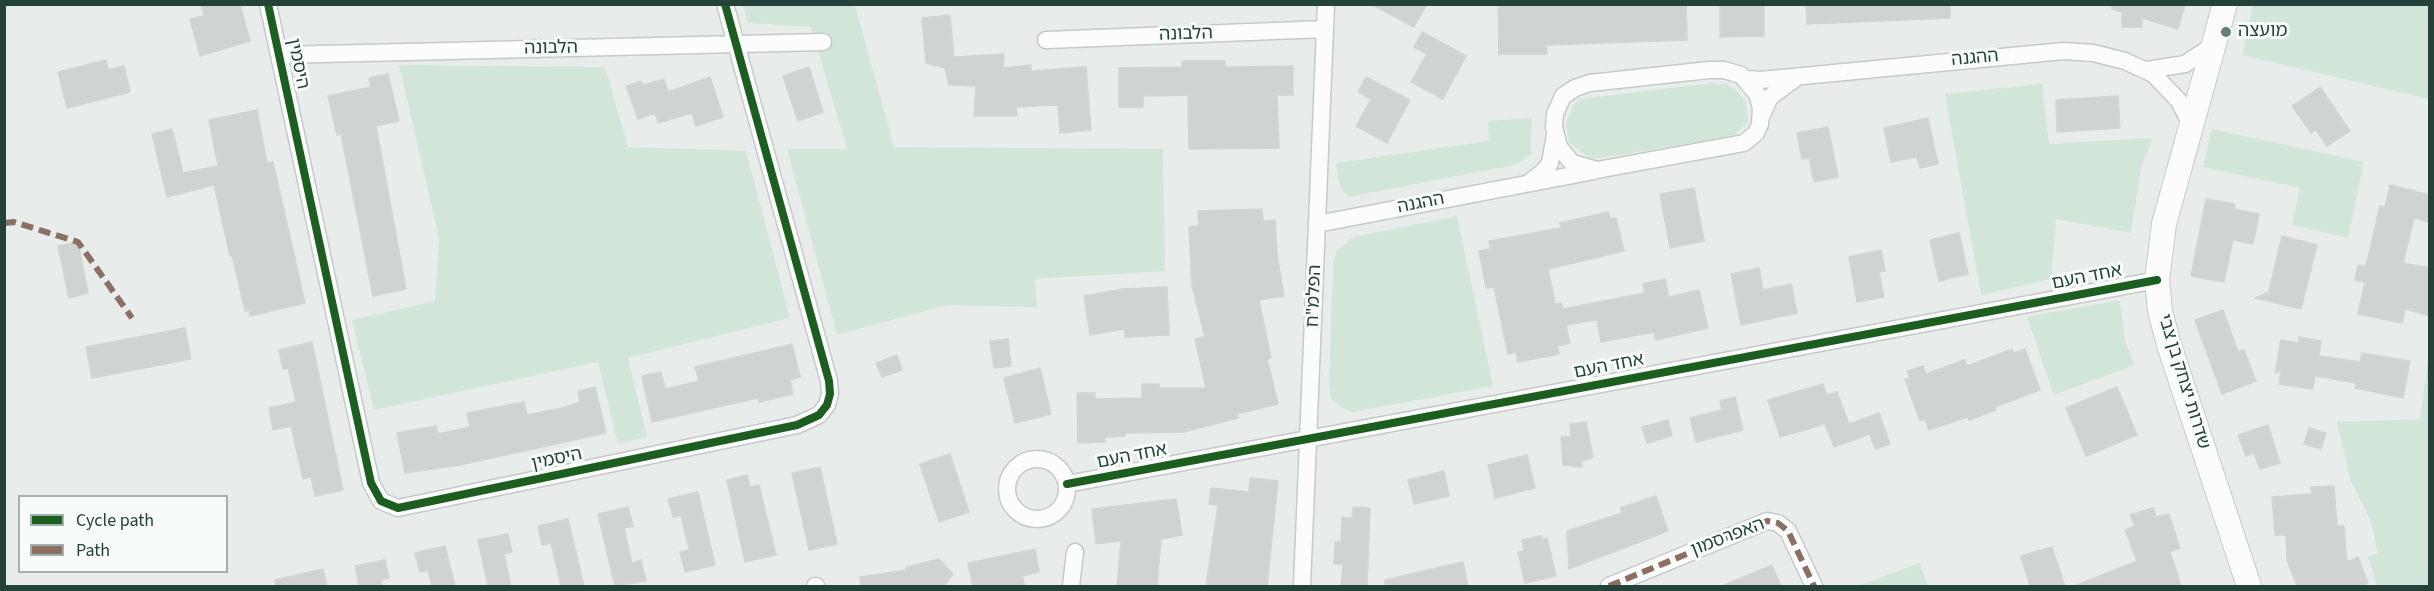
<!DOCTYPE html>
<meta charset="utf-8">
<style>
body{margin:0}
#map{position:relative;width:2434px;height:591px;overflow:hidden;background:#e8edeb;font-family:"Source Sans 3",sans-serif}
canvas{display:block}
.frame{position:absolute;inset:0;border:6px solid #24423a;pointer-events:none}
.legend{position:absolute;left:18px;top:495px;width:210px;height:78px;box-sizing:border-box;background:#f7fbf9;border:2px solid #a3b1ad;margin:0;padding:8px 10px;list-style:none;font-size:18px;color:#24423a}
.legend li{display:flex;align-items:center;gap:12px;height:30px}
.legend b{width:30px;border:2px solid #a3b1ad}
</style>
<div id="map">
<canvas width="2434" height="591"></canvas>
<div class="frame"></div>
<ul class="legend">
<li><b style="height:8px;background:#1b5e20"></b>Cycle path</li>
<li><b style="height:8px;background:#8d6e63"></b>Path</li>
</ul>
</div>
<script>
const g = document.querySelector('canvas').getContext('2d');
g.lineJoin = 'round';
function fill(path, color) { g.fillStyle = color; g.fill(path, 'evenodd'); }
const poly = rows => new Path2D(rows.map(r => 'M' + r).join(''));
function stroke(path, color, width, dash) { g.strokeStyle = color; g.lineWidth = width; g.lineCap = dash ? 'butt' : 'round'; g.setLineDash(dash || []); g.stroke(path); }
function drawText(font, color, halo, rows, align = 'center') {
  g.font = font + ' "Source Sans 3","Noto Sans Hebrew",sans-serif'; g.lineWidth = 6; g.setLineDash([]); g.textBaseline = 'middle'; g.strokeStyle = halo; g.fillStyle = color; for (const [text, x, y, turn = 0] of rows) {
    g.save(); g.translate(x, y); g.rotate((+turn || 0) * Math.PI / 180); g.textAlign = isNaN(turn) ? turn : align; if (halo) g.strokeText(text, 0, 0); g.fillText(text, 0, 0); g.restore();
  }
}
fill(poly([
 [743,5,855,5,894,147,1163,149,1165,271,1035,279,1037,307,947,305,837,335,787,149,847,149,811,27,748,23],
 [2253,5,2429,5,2429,99,2242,55],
 [399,65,605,67,628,147,746,151,790,318,628,358,647,437,618,444,598,362,374,410,352,320,435,301,439,238],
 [1712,83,1726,84,1736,90,1746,102,1748,123,1733,136,1601,158,1589,158,1569,142,1566,123,1574,105,1580,99],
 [2042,84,2049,144,2152,138,2141,169,2131,233,2056,219,2051,279,1981,295,1945,94],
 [1532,118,1531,154,1518,164,1349,197,1343,192,1339,182,1336,163,1489,141,1488,121],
 [2212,129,2364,162,2348,238,2292,225,2300,188,2203,167],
 [1457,216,1493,386,1352,412,1342,408,1331,399,1329,385,1333,265,1337,250,1354,237],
 [2120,300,2125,341,2135,365,2054,395,2027,317],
 [2429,353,2429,586,2377,586,2368,556,2378,554,2371,521,2350,479,2337,422,2420,419],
 [1919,563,1929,586,1859,586]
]), '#d1e6d8');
const building = poly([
 [201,4,240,4,250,41,200,56,190,19,204,16,201,4],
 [1371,4,1427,4,1414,27,1371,4],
 [1498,4,1686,4,1687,40,1546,45,1547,54,1499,54,1498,4],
 [1720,4,1764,4,1764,36,1720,37,1720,4],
 [1806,4,1950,4,1950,18,1807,24,1806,4],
 [2112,4,2185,4,2178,29,2142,18,2142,27,2122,27,2122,12,2112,9,2112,4],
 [950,15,954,57,1004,54,1003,68,1031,65,1031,71,1086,67,1091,130,1060,133,1058,105,1016,107,1017,116,974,116,976,86,949,85,945,68,926,63,922,18,950,15],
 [1422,32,1466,56,1443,99,1411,82,1427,54,1414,47,1422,32],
 [106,60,108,70,124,66,130,92,67,108,58,72,106,60],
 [1182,61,1225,61,1225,67,1293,66,1293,95,1277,95,1279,148,1189,149,1188,95,1143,96,1143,107,1119,107,1119,68,1182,67,1182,61],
 [809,67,823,112,798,121,783,76,809,67],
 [388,74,399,121,376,126,406,289,373,296,341,134,337,135,328,96,371,87,369,78,388,74],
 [710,77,723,117,696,126,692,113,658,123,655,113,638,119,626,86,641,81,643,85,664,79,668,92,710,77],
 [1366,77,1410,100,1387,143,1356,126,1371,99,1358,92,1366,77],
 [2320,87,2350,131,2327,146,2316,130,2311,133,2292,106,2320,87],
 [2118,96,2120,128,2057,132,2056,100,2118,96],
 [257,110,267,163,273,162,305,303,250,316,249,310,245,311,232,255,230,256,214,185,167,197,152,134,172,129,183,173,218,166,209,120,257,110],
 [1928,118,1938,164,1920,168,1917,157,1891,162,1884,128,1928,118],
 [1828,127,1838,177,1814,182,1809,158,1802,159,1797,133,1828,127],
 [2390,185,2430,195,2430,222,2414,218,2403,263,2430,268,2430,316,2405,309,2402,323,2358,314,2365,282,2355,280,2358,265,2366,266,2380,206,2385,207,2390,185],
 [1694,188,1704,241,1670,248,1660,194,1694,188],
 [2206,199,2235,204,2234,209,2259,214,2253,244,2233,240,2224,282,2191,276,2206,199],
 [1262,209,1263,221,1275,220,1277,254,1284,296,1259,300,1271,358,1267,359,1278,404,1237,414,1238,418,1184,432,1125,433,1125,436,1105,437,1105,442,1078,443,1077,393,1095,393,1095,399,1142,398,1142,384,1159,384,1159,388,1206,388,1195,339,1205,337,1192,286,1189,227,1199,226,1198,211,1262,209],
 [1608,212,1610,219,1616,218,1624,251,1548,269,1555,304,1561,303,1563,309,1645,293,1643,284,1665,279,1669,297,1699,290,1708,328,1656,340,1654,332,1601,342,1597,320,1566,325,1570,343,1557,346,1559,354,1518,362,1516,352,1508,354,1494,287,1486,288,1479,251,1490,249,1489,241,1561,228,1560,223,1608,212],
 [1959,233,1968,274,1939,281,1930,240,1959,233],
 [2282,236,2317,245,2301,309,2255,298,2272,291,2269,291,2282,236],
 [78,242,88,293,69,298,58,246,78,242],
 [1881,250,1885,271,1879,272,1884,297,1857,302,1849,257,1881,250],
 [1759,268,1763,290,1791,284,1797,313,1741,325,1731,274,1759,268],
 [1167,287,1169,335,1125,337,1125,329,1090,335,1084,296,1123,289,1167,287],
 [2223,310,2238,352,2244,350,2256,381,2222,394,2195,320,2223,310],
 [185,328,191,359,92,378,86,347,185,328],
 [2299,337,2321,341,2319,356,2360,362,2362,353,2410,361,2403,398,2355,388,2356,383,2315,376,2313,389,2279,384,2281,371,2275,373,2281,340,2298,343,2299,337],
 [1008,339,1011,366,994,368,990,341,1008,339],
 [312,342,343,490,315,496,311,477,303,479,291,426,273,430,269,408,296,402,288,368,283,369,279,350,312,342],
 [792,344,800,377,790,380,793,394,759,402,758,398,652,422,642,376,661,372,665,389,699,381,695,367,792,344],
 [2012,349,2014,353,2025,349,2040,390,1995,407,1996,410,1969,420,1968,417,1929,430,1925,419,1920,421,1905,379,1910,379,1907,371,1923,366,1926,374,1964,360,1967,366,2012,349],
 [897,355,902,370,882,377,876,363,897,355],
 [1040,368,1051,414,1015,423,1004,378,1040,368],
 [1823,384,1827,395,1837,392,1849,424,1879,413,1890,444,1875,449,1870,434,1834,447,1825,424,1780,437,1768,400,1823,384],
 [595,387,606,433,460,465,405,473,397,433,436,426,438,434,470,427,467,413,524,402,527,415,562,408,580,402,578,391,595,387],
 [2117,387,2137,435,2086,456,2066,408,2117,387],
 [1735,397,1743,430,1696,442,1690,418,1722,410,1720,401,1735,397],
 [1668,420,1672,436,1647,443,1642,427,1668,420],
 [1586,422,1593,457,1582,461,1582,467,1563,465,1561,436,1571,437,1570,424,1586,422],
 [2268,425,2280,463,2260,469,2254,453,2246,456,2238,435,2268,425],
 [2309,428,2326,433,2321,449,2304,444,2309,428],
 [950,454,969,512,939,522,920,464,950,454],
 [1527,455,1535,488,1495,498,1488,465,1527,455],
 [820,467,837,544,809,550,792,473,820,467],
 [1444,471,1449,496,1414,504,1408,480,1444,471],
 [747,475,750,487,759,485,776,555,745,562,727,480,747,475],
 [1250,478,1278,481,1267,586,1206,586,1218,505,1209,504,1211,488,1249,492,1250,478],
 [2334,486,2337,526,2344,526,2347,562,2358,557,2368,583,2359,586,2297,586,2287,560,2286,535,2275,535,2272,497,2312,494,2311,487,2334,486],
 [698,492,715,565,685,572,680,552,689,550,681,515,673,517,668,499,698,492],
 [1656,496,1668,531,1569,569,1567,531,1622,513,1620,508,1656,496],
 [1176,499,1182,535,1161,539,1157,586,1117,586,1121,541,1096,544,1092,509,1176,499],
 [628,507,633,526,624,528,632,563,641,560,646,581,615,586,598,514,628,507],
 [1353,507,1370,508,1367,586,1341,586,1343,564,1334,564,1335,542,1341,542,1342,517,1352,518,1353,507],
 [2153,508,2156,517,2169,514,2180,548,2170,552,2181,586,2074,586,2137,561,2125,530,2135,526,2130,515,2153,508],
 [568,519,584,586,561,586,551,543,542,545,538,526,568,519],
 [508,534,512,552,504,554,511,586,488,586,478,540,508,534],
 [1541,536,1542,539,1547,538,1556,576,1525,583,1518,552,1524,551,1522,540,1541,536],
 [445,546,455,586,432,586,428,570,420,572,415,553,445,546],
 [2052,547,2065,586,2030,586,2021,556,2052,547],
 [1035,549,1039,572,1022,576,1025,586,973,586,968,563,1035,549],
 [939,559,953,574,944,586,861,586,860,577,907,570,906,567,939,559],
 [385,560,389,578,381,580,382,586,359,586,355,566,385,560],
 [1463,562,1468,586,1385,586,1385,580,1463,562],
 [1772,565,1781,586,1722,586,1772,565],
 [323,569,327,586,276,586,275,580,323,569]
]);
fill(building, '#cfd4d2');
stroke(building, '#d1d6d4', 1.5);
const street = poly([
 [268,4,371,483,381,501,398,508,797,425,819,415,827,405,830,394,829,381,725,4],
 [1046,40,1325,29],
 [280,55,823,42],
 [1709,70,1724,70,1741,75,1757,94,1761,108,1760,124,1756,133,1744,143,1597,170,1572,163,1559,147,1554,127,1555,114,1563,96,1575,88,1590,83,1709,70],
 [2147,70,2185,64,2214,45],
 [1746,79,1761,80,2064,51,2093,53,2125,61,2153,74,2179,101,2192,127],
 [1762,115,1770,97,1796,78],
 [1531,181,1543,172,1550,163,1555,135],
 [1317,224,1594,171],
 '1007 489a30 30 0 1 1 60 0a30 30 0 1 1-60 0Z',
 [1067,484,2157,280],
 [815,586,816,586],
 [1071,586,1075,552],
 [1302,586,1326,4],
 [1609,586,1767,521,1778,523,1788,531,1814,586]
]);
const secondary = poly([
 [2225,4,2164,224,2157,280,2160,311,2169,345,2249,586]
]);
stroke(street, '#c5cac8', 19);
stroke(secondary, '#c3cbc8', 26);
stroke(street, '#fcfcfc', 16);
stroke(secondary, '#fcfcfc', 24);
stroke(poly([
 [4,223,14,222,78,242,132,318],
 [1609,586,1767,521,1778,523,1788,531,1814,586]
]), '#8d6e63', 6, [12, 6]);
stroke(poly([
 [268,4,371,483,381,501,398,508,797,425,819,415,827,405,830,394,829,381,725,4],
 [1067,484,2157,280]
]), '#1b5e20', 8);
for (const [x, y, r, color] of [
 [2226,32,6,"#697e78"]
]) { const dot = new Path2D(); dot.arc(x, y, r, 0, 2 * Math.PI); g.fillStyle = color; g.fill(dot); stroke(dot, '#f7fbf9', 2); }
drawText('18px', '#24423a', '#f7fbf9', [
 ["מועצה",2238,32]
], 'left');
drawText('18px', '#24423a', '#f7fbf9', [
 ["הלבונה",1186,35,-2],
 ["הלבונה",551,49,-1],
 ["ההגנה",1975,59,-5],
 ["היסמין",297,64,78],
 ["ההגנה",1421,204,-11],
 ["אחד העם",2087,278,-11],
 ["הפלמ\"ח",1315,296,-88],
 ["אחד העם",1609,367,-11],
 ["שדרות יצחק בן צבי",2183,382,73],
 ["אחד העם",1132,457,-11],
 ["היסמין",557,460,-12],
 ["האפרסמון",1728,538,-21]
]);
</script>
